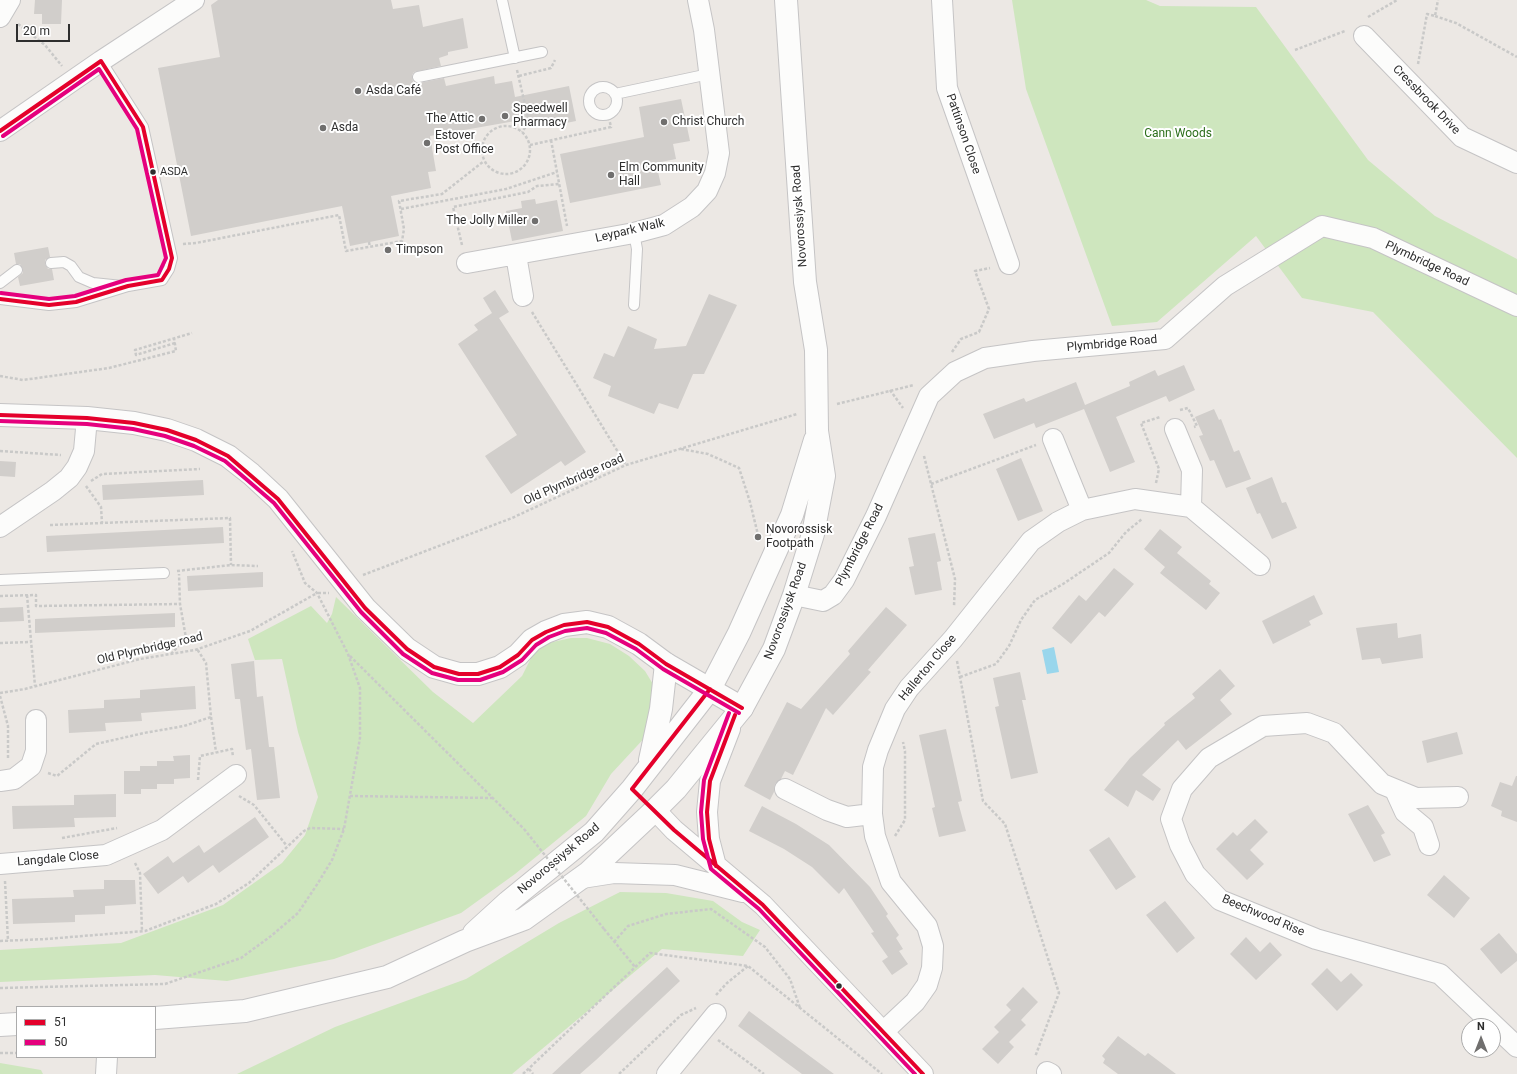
<!DOCTYPE html>
<meta charset="utf-8">
<style>
body{margin:0}
#map{position:relative;width:1517px;height:1074px;overflow:hidden;background:#ece8e4;font-family:Roboto,sans-serif}
canvas{display:block}
.legend{position:absolute;left:16px;top:1006px;width:140px;height:52px;box-sizing:border-box;background:#fff;border:1px solid #ababab;margin:0;padding:5px 7px;list-style:none;font-size:12px;color:#2e2e2e}
.legend li{display:flex;align-items:center;gap:8px;height:20px}
.legend b{width:20px;border:1px solid #ababab}
.north{position:absolute;left:1461px;top:1018px;width:40px;height:40px;box-sizing:border-box;background:#fff;border:1px solid #ababab;border-radius:50%;rotate:0deg;font-size:11px;font-weight:700;line-height:16px;text-align:center;color:#2e2e2e}
.north::after{content:'';display:block;margin:auto;width:14px;height:18px;background:#706f6e;clip-path:polygon(50% 0,100% 100%,50% 72%,0 100%)}
.scale{position:absolute;left:16px;top:24px;width:54px;height:18px;box-sizing:border-box;border:2px solid #2e2e2e;border-top:0;padding-left:5px;font-size:12px;line-height:14px;white-space:nowrap;color:#2e2e2e;-webkit-text-stroke:3px #fff;paint-order:stroke}
</style>
<div id="map">
<canvas width="1517" height="1074"></canvas>
<ul class="legend">
<li><b style="height:5px;background:#e4002b"></b>51</li>
<li><b style="height:5px;background:#e5007d"></b>50</li>
</ul>
<div class="north">N</div>
<div class="scale">20 m</div>
</div>
<script>
const g = document.querySelector('canvas').getContext('2d');
g.lineJoin = 'round';
function fill(path, color) { g.fillStyle = color; g.fill(path, 'evenodd'); }
const poly = rows => new Path2D(rows.map(r => 'M' + r).join(''));
function stroke(path, color, width, dash) { g.strokeStyle = color; g.lineWidth = width; g.lineCap = dash ? 'butt' : 'round'; g.setLineDash(dash || []); g.stroke(path); }
function drawText(font, color, halo, rows, align = 'center') {
  g.font = font + ' Roboto,sans-serif'; g.lineWidth = 4; g.setLineDash([]); g.textBaseline = 'middle'; g.strokeStyle = halo; g.fillStyle = color; for (const [text, x, y, turn = 0] of rows) {
    g.save(); g.translate(x, y); g.rotate((+turn || 0) * Math.PI / 180); g.textAlign = isNaN(turn) ? turn : align; if (halo) g.strokeText(text, 0, 0); g.fillText(text, 0, 0); g.restore();
  }
}
fill(poly([
 [1012,0,1146,0,1160,6,1256,7,1368,160,1435,216,1517,259,1517,458,1373,312,1302,298,1256,236,1157,322,1112,326,1026,89],
 [336,597,433,692,473,723,522,676,534,652,548,643,571,638,587,638,610,644,629,656,645,671,659,694,649,733,611,774,586,816,515,874,461,913,334,959,227,981,155,975,0,982,0,950,121,943,223,905,282,863,305,835,318,797,298,732,282,659,255,660,248,639,311,606,327,623,332,614],
 [620,892,666,893,713,901,742,922,760,930,743,956,662,949,512,1074,237,1074,335,1027,466,979,559,923],
 [0,1063,41,1070,43,1074,0,1074]
]), '#cee6be');
fill(poly([
 [1054,647,1059,672,1047,674,1042,650]
]), '#99d6ec');
fill(poly([
 [35,0,62,0,61,24,42,24,42,14,34,14],
 [218,0,391,0,393,9,419,5,423,27,463,18,468,48,448,52,448,55,439,58,441,66,414,72,412,75,413,82,419,83,444,78,446,86,494,76,495,84,512,81,515,97,569,86,576,121,541,128,538,117,430,136,436,171,428,172,431,188,391,196,399,236,350,246,342,206,191,236,158,68,220,57,211,5],
 [681,99,690,141,673,144,676,159,656,163,661,185,570,203,560,154,644,137,639,107],
 [535,199,536,204,557,200,563,231,512,241,506,211,522,208,521,201],
 [48,247,50,257,45,260,45,264,48,269,52,269,54,280,20,286,18,277,23,273,23,269,20,264,16,264,14,253],
 [495,290,509,312,499,318,586,452,565,466,561,461,511,494,485,456,517,435,458,344,478,330,474,325,492,313,483,298],
 [709,294,737,305,704,374,693,374,678,409,659,403,654,414,608,396,611,386,593,378,604,353,614,357,628,326,657,339,654,349,686,346],
 [1184,365,1195,390,1169,402,1166,396,1116,417,1135,462,1110,472,1084,409,1036,428,1034,423,994,439,983,414,1024,398,1026,402,1076,382,1085,405,1130,386,1129,382,1155,370,1158,376],
 [1214,409,1219,420,1221,419,1234,452,1239,450,1251,479,1226,488,1214,460,1210,461,1199,436,1203,435,1195,417],
 [1021,458,1043,511,1018,521,996,469],
 [0,461,16,462,15,477,0,476],
 [1272,477,1282,503,1286,502,1297,528,1272,539,1260,513,1257,514,1246,488],
 [203,480,204,495,103,500,102,485],
 [223,527,224,543,47,552,46,536],
 [1160,529,1182,547,1177,553,1211,581,1209,584,1220,593,1206,610,1160,573,1165,567,1144,549],
 [935,533,941,561,937,562,942,590,915,595,909,567,914,566,908,538],
 [1114,568,1134,584,1105,617,1099,612,1071,644,1052,628,1079,595,1086,601],
 [263,572,263,587,188,591,187,576],
 [1314,595,1323,614,1309,621,1311,625,1273,644,1262,621],
 [23,607,24,621,0,622,0,608],
 [886,607,907,625,868,670,871,672,833,715,826,708,793,775,785,771,781,779,775,784,774,792,770,800,744,786,787,702,801,709,850,654,848,651],
 [175,613,175,627,35,633,35,619],
 [1397,623,1398,638,1421,634,1423,658,1382,664,1380,658,1362,660,1356,628],
 [254,661,257,697,263,696,269,747,274,747,280,798,257,800,251,749,246,750,240,699,235,699,231,664],
 [1220,669,1235,686,1220,700,1232,714,1186,750,1178,740,1142,775,1161,789,1153,801,1136,790,1128,807,1104,790,1130,758,1165,725,1164,723,1195,698,1192,694],
 [1020,672,1026,700,1022,700,1038,773,1011,779,995,707,999,706,993,678],
 [195,686,196,709,141,713,142,721,105,723,106,731,69,733,68,710,104,708,104,700,140,698,140,690],
 [946,729,962,801,958,802,966,831,939,837,932,808,935,807,919,735],
 [1457,732,1463,754,1427,763,1422,741],
 [190,755,190,778,174,779,174,784,157,784,157,789,141,789,141,794,124,794,124,771,140,771,140,766,157,766,157,761,174,761,173,756],
 [1516,776,1517,776,1517,822,1501,816,1502,811,1491,806,1500,782,1512,786],
 [116,794,116,817,74,818,75,827,13,829,12,806,74,805,74,795],
 [1368,805,1385,833,1381,835,1391,855,1374,862,1348,814],
 [762,806,796,824,829,845,870,887,888,914,886,916,899,935,896,938,903,949,899,951,908,964,892,975,882,961,888,957,871,933,874,932,844,888,839,894,812,867,784,849,749,831],
 [255,817,269,837,219,873,213,865,188,883,183,876,158,894,143,874,168,856,173,863,199,845,204,853],
 [1255,819,1268,832,1250,850,1264,864,1247,880,1216,849,1233,832,1237,836],
 [1109,837,1136,877,1116,890,1089,850],
 [1444,875,1470,898,1454,918,1427,895],
 [104,880,135,880,136,904,105,906,105,914,75,915,75,922,13,924,12,899,74,897,73,890,104,889],
 [1165,901,1195,938,1177,953,1146,915],
 [1499,933,1517,954,1517,961,1501,974,1480,949],
 [1246,937,1260,952,1270,942,1282,955,1256,980,1230,954],
 [667,967,680,981,596,1060,580,1074,552,1074],
 [1327,968,1341,982,1351,973,1363,985,1337,1011,1311,984],
 [1023,987,1038,1002,1021,1020,1026,1025,1009,1042,1014,1047,998,1064,982,1049,999,1032,994,1027,1011,1010,1006,1005],
 [749,1011,811,1057,834,1074,802,1074,787,1063,738,1026],
 [1118,1036,1145,1056,1148,1053,1176,1074,1118,1074,1103,1063,1105,1059,1102,1056]
]), '#d1cecb');
const service = poly([
 [502,0,515,58],
 [418,77,542,52],
 '589 101a14 14 0 1 1 28 0a14 14 0 1 1-28 0Z',
 [615,94,709,74],
 [634,233,637,249,634,305],
 [51,263,64,262,71,266,79,277,93,283,122,286],
 [0,283,17,270],
 [0,299,49,305,76,302,128,286,162,280,169,269,172,258,143,127,101,61],
 [0,580,164,573]
]);
const minor = poly([
 [942,0,947,88,1009,264],
 [0,17,10,0],
 [1364,36,1462,137,1517,163],
 [0,131,101,61,194,0],
 [516,255,523,296],
 [467,263,634,233,664,225,692,207,707,191,715,173,719,153,704,30,698,0],
 [1175,429,1192,470,1191,507],
 [1053,439,1082,510],
 [0,527,53,491,69,478,77,467,84,451,87,418],
 [794,595,823,601,833,595,844,580,876,516,929,396,955,372,985,358,1033,351,1165,339,1225,286,1322,226,1373,238,1517,306],
 [0,781,14,779,31,766,36,751,36,720],
 [785,789,827,810,847,817,872,814],
 [1395,790,1405,812,1423,827,1429,845],
 [1458,797,1416,798,1382,784,1334,733,1307,723,1263,726,1209,758,1182,789,1171,819,1180,845,1195,874,1220,900,1316,939,1440,974,1517,1047],
 [655,810,674,830,763,905,923,1074],
 [0,864,106,855,162,830,236,775],
 [716,866,709,839,707,812,710,781,730,729],
 [582,878,614,873,675,875,743,892],
 [883,1032,915,1002,927,985,932,968,933,946,927,926,891,882,875,836,872,814,873,767,878,750,895,709,909,688,953,639,1031,541,1058,522,1082,510,1135,499,1191,507,1260,565],
 [1047,1072,1051,1074],
 [106,1074,107,1057],
 [667,1074,716,1014]
]);
const tertiary = poly([
 [0,415,87,418,134,423,167,430,196,440,228,456,251,474,278,499,365,608,407,649,434,667,459,674,478,674,500,667,518,655,532,640,546,632,564,625,587,622,608,627,639,644,666,664,742,708]
]);
const secondary = poly([
 [650,760,661,709,666,664],
 [474,933,508,902,594,832,632,789,710,689,739,633,792,515,815,440],
 [155,1018,245,1011,387,977,465,941,524,919,588,873,655,810,676,789,742,708,774,649,794,595,813,534,824,476,817,431,816,350,805,282,786,0],
 [0,1025,17,1024]
]);
stroke(service, '#c5c4c5', 12);
stroke(minor, '#c5c4c5', 22);
stroke(tertiary, '#c5c4c5', 24);
stroke(secondary, '#c5c4c5', 24);
stroke(poly([
 [1435,16,1456,23,1517,57],
 [1368,17,1397,0],
 [18,24,45,45,62,66],
 [1295,50,1345,31],
 [1418,64,1427,14,1435,16,1438,0],
 [517,70,529,122,522,132],
 [519,76,551,68,555,60],
 '482 150a24 24 0 1 1 48 0a24 24 0 1 1-48 0Z',
 [551,140,567,226],
 [530,145,611,127,608,114],
 [401,209,506,189,557,172],
 [369,242,370,247],
 [183,244,196,243,339,215,346,251,402,241,404,229,399,201,442,194,484,161],
 [462,245,453,207,528,192,537,186,559,184],
 [532,312,626,465],
 [175,343,136,355,135,350,192,333],
 [952,352,961,339,979,332,989,309,975,271,990,268],
 [0,376,23,380,109,368,176,351,174,338],
 [890,390,903,408],
 [837,404,914,385],
 [1180,410,1188,408,1197,426,1194,427],
 [681,449,708,454,739,468,750,502,759,539],
 [0,451,61,455],
 [924,456,955,579,954,607],
 [91,481,102,474,200,469],
 [1156,483,1159,469,1141,423,1160,417],
 [931,484,1036,445],
 [86,486,101,507,102,523],
 [50,525,230,518,231,565],
 [177,571,231,565,258,566],
 [363,575,512,518,626,465,797,414],
 [318,593,329,593],
 [27,595,35,686],
 [0,596,36,595,36,606,180,604],
 [0,643,31,642],
 [171,654,186,638,180,604,179,574],
 [350,656,524,829],
 [957,661,983,801,1005,824,1059,993,1035,1057],
 [960,677,996,664,1009,646,1021,620,1035,600,1063,584,1109,553,1126,532,1142,519],
 [0,693,25,689,140,659,195,650,250,631,317,593],
 [0,696,8,726,8,760],
 [211,717,216,752],
 [48,773,57,776,96,744,144,733,184,726,211,717,206,663,197,649],
 [198,780,200,756,232,749,233,757],
 [239,796,254,805,287,846],
 [350,796,493,798],
 [895,836,905,820,905,751,903,742],
 [62,838,117,828],
 [135,863,140,873,142,931],
 [5,881,8,941],
 [604,929,635,967],
 [0,941,46,939,145,931,216,904,249,883,304,831,310,828,344,829],
 [614,942,628,926,666,914,711,909,765,947,790,979,800,1008],
 [0,988,165,984,241,958,271,936,298,913,318,883,332,860,344,829,360,738,360,688,348,654,317,593,305,583,292,551],
 [716,995,727,983,748,966],
 [718,1040,764,1074],
 [0,1053,17,1053],
 [529,1069,533,1074],
 [523,1074,650,953,748,966,882,1074],
 [619,1074,681,1015,696,1008]
]), '#c9c9c8', 2.5, [3, 2]);
stroke(service, '#fcfcfb', 10);
stroke(minor, '#fcfcfb', 20);
stroke(tertiary, '#fcfcfb', 22);
stroke(secondary, '#fcfcfb', 22);
stroke(poly([
 [524,829,604,929]
]), '#c9c9c8', 2.5, [3, 2]);
stroke(poly([
 [0,131,101,61,143,127,172,258,169,269,162,280,128,286,76,302,49,305,0,299],
 [0,415,87,418,134,423,167,430,196,440,228,456,278,499,365,608,407,649,434,667,459,674,478,674,500,667,518,655,532,640,546,632,564,625,587,622,608,627,639,644,666,664,742,708],
 [710,689,632,789,674,830,763,905,923,1074],
 [716,866,709,839,707,812,710,781,735,715]
]), '#e4002b', 4);
stroke(poly([
 [1,293,49,299,75,296,126,280,158,275,166,258,137,129,99,69,3,136],
 [0,421,87,424,133,429,165,436,194,446,225,461,274,503,361,612,403,654,432,673,458,680,480,680,503,672,522,660,536,645,549,637,565,631,587,628,606,633,636,649,663,669,739,713],
 [729,713,704,780,701,812,703,839,711,869,759,909,915,1074]
]), '#e5007d', 4);
for (const [x, y, r, color] of [
 [358,91,4,"#706f6e"],
 [505,116,4,"#706f6e"],
 [482,119,4,"#706f6e"],
 [664,122,4,"#706f6e"],
 [323,128,4,"#706f6e"],
 [427,143,4,"#706f6e"],
 [153,172,3.5,"#2e2e2e"],
 [611,175,4,"#706f6e"],
 [535,221,4,"#706f6e"],
 [388,250,4,"#706f6e"],
 [758,537,4,"#706f6e"],
 [839,986,3.5,"#2e2e2e"]
]) { const dot = new Path2D(); dot.arc(x, y, r, 0, 2 * Math.PI); g.fillStyle = color; g.fill(dot); stroke(dot, '#fff', 1.5); }
drawText('11px', '#2e2e2e', '#fff', [
 ["ASDA",160,172]
], 'left');
drawText('12px', '#2e2e2e', '#fff', [
 ["Asda Café",366,91],
 ["Speedwell",513,109],
 ["Pharmacy",513,123],
 ["The Attic",474,119,"right"],
 ["Christ Church",672,122],
 ["Asda",331,128],
 ["Estover",435,136],
 ["Post Office",435,150],
 ["Elm Community",619,168],
 ["Hall",619,182],
 ["The Jolly Miller",527,221,"right"],
 ["Timpson",396,250],
 ["Novorossisk",766,530],
 ["Footpath",766,544]
], 'left');
drawText('12px', '#2e2e2e', '#fff', [
 ["Cressbrook Drive",1426,100,46],
 ["Pattinson Close",963,134,71],
 ["Novorossiysk Road",800,216,-94],
 ["Leypark Walk",630,231,-13],
 ["Plymbridge Road",1427,264,25],
 ["Plymbridge Road",1112,344,-5],
 ["Old Plymbridge road",574,480,-24],
 ["Plymbridge Road",860,545,-63],
 ["Novorossiysk Road",786,611,-70],
 ["Old Plymbridge road",150,649,-13],
 ["Hallerton Close",928,668,-50],
 ["Langdale Close",58,859,-5],
 ["Novorossiysk Road",559,859,-40],
 ["Beechwood Rise",1263,916,23]
]);
drawText('12px', '#2c6e1b', '#fff', [
 ["Cann Woods",1178,134]
]);
</script>
